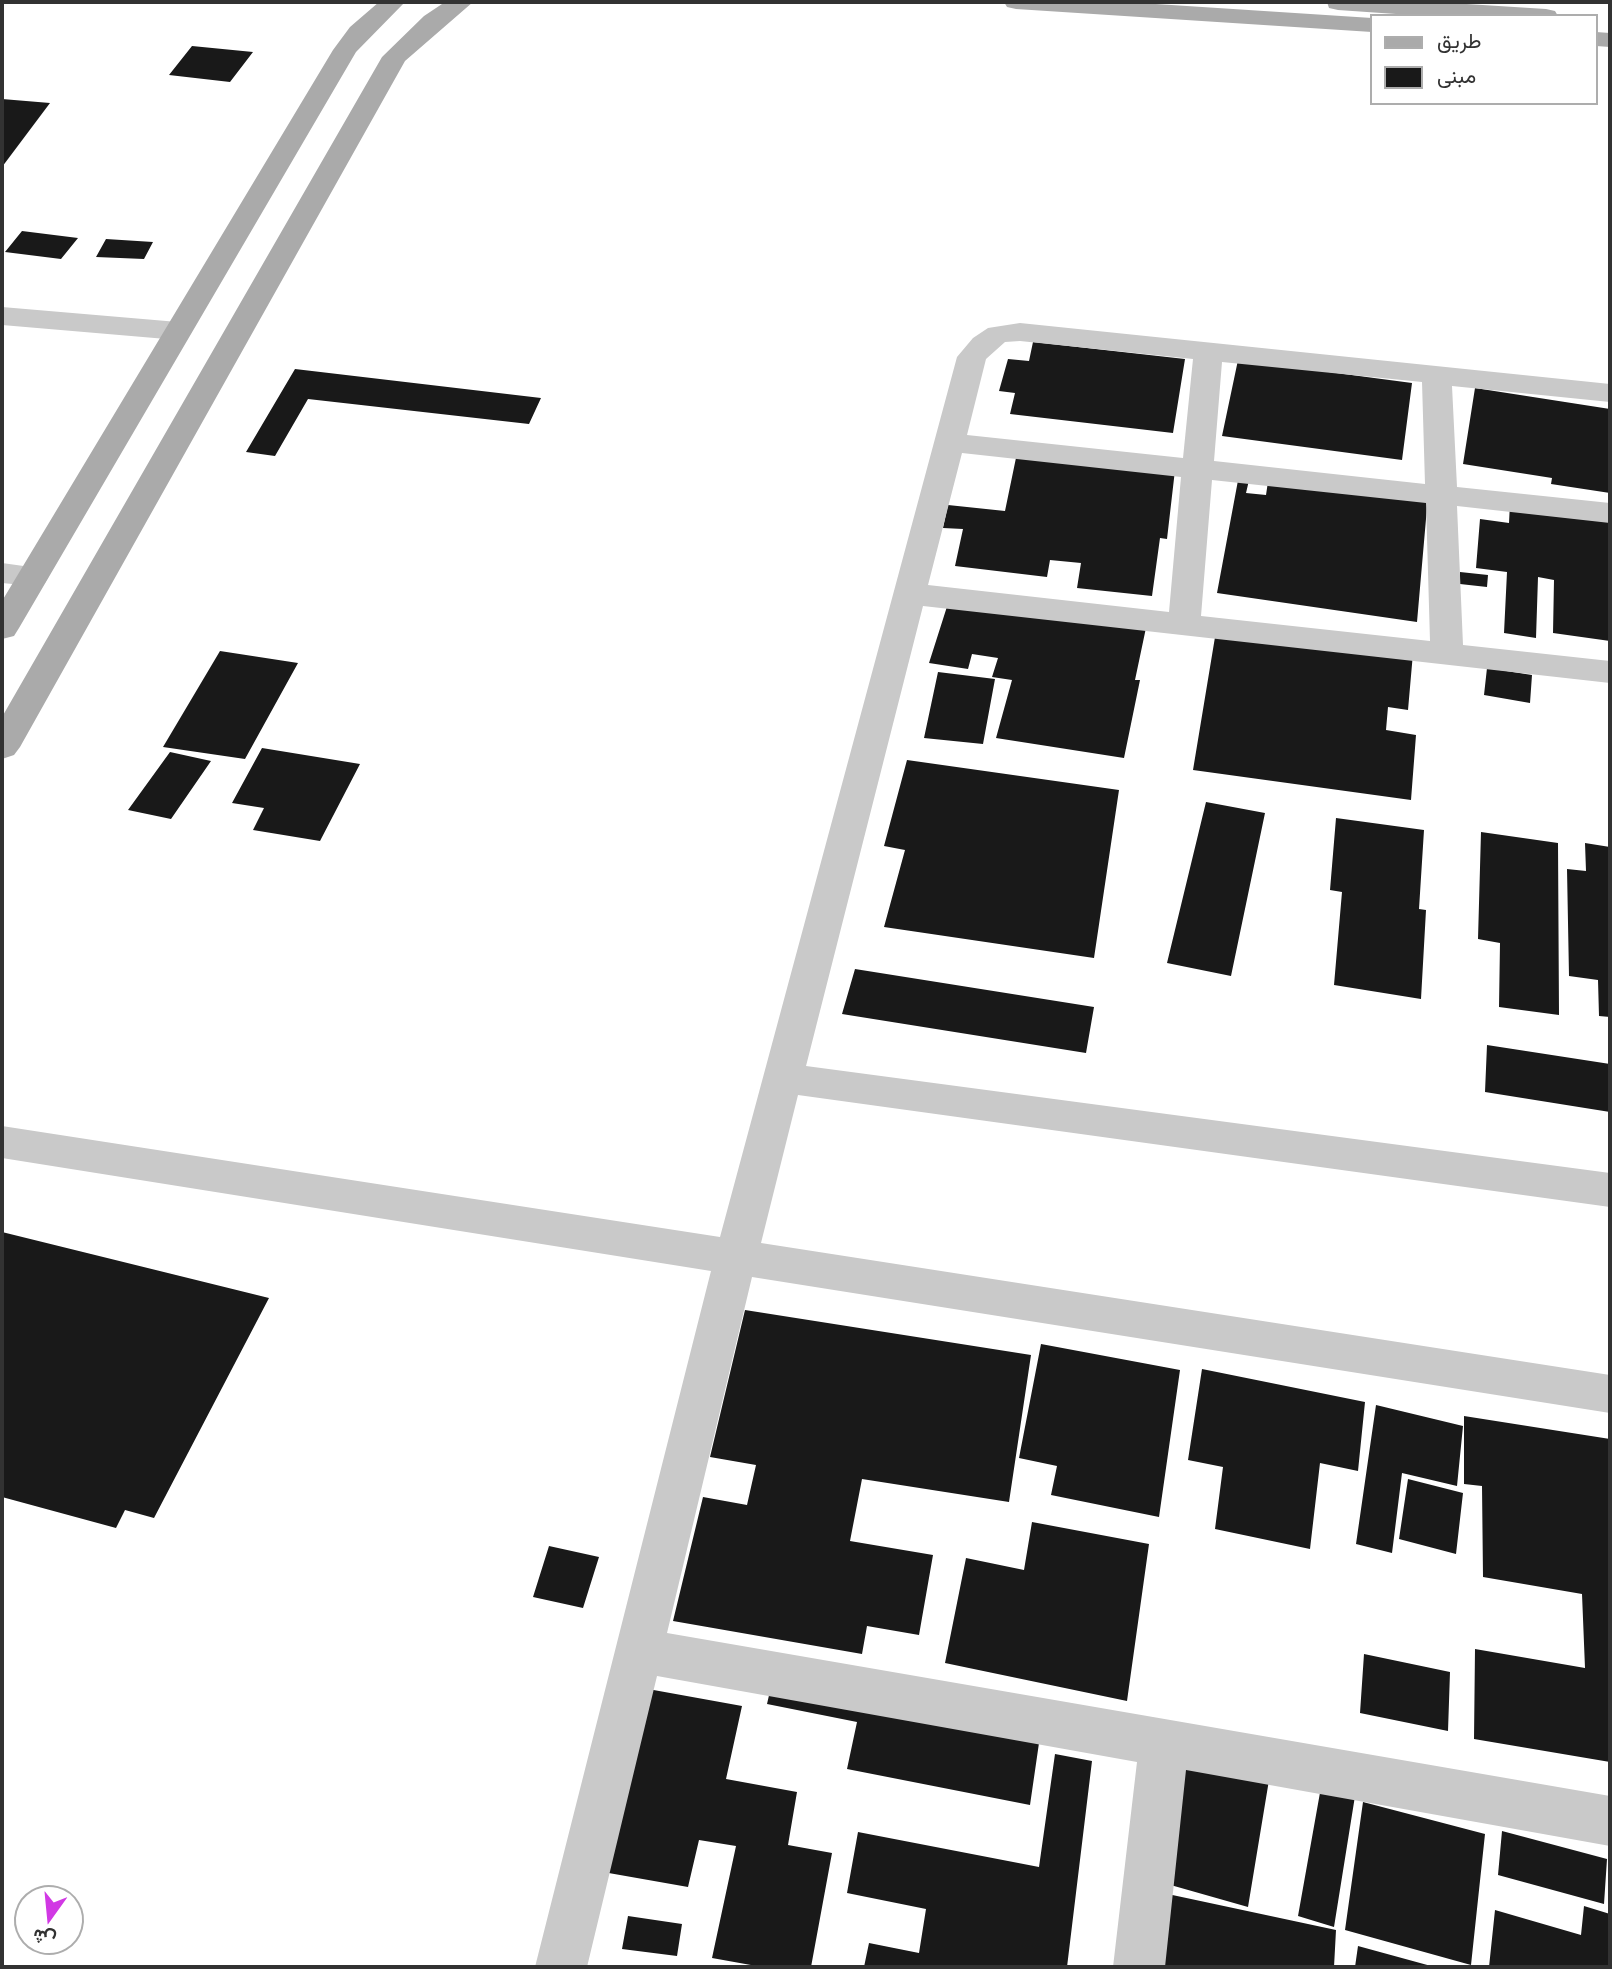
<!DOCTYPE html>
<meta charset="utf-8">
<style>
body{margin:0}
#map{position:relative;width:1612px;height:1969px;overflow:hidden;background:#fff;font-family:"Public Sans",Vazirmatn,sans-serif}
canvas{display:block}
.frame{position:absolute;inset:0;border:4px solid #323232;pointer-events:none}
.legend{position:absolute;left:1370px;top:14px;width:228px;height:91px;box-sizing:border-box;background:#fff;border:2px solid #adadad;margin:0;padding:9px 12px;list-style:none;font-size:21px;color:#323232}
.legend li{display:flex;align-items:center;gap:14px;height:35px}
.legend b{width:35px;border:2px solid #adadad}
.north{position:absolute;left:14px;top:1885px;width:70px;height:70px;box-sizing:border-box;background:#fff;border:2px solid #adadad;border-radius:50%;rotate:195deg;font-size:19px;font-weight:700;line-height:28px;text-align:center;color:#323232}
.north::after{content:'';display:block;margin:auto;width:24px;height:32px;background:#d138e4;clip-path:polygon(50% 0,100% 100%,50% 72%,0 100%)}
</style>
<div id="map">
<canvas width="1612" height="1969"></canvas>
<div class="frame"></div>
<ul class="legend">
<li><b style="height:9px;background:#aaa"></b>طريق</li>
<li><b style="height:19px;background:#191919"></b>مبنى</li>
</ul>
<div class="north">ش</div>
</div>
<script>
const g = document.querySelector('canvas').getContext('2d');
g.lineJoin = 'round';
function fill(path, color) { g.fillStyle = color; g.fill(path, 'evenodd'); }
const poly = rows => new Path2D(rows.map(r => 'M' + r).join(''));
fill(poly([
 [192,46,253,52,230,82,169,75],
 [2,99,50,103,2,167],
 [22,231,78,238,61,259,5,252],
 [106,239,153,242,144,259,96,257],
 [1033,342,1185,359,1173,433,1010,414,1015,393,999,391,1008,359,1029,361],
 [1238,360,1412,383,1402,460,1222,436],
 [295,369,541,398,529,424,308,399,275,456,246,452],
 [1475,388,1610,409,1610,493,1551,484,1552,478,1463,464],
 [1017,453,1175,470,1167,539,1160,538,1152,596,1077,588,1081,563,1050,560,1047,577,955,566,963,529,943,528,948,505,1005,511],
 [1239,475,1250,476,1246,493,1266,495,1269,475,1428,496,1417,622,1217,593],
 [1510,503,1610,517,1610,641,1553,633,1554,580,1538,577,1536,638,1504,633,1507,572,1476,568,1480,519,1509,523],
 [1460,572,1488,575,1487,587,1460,584],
 [951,594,1147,623,1135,680,1140,680,1124,758,996,738,1012,680,992,677,998,658,972,654,968,669,929,663],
 [1217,625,1413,653,1408,710,1388,707,1386,730,1416,735,1411,800,1193,770],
 [220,651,298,663,245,759,163,747],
 [1487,668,1532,675,1530,703,1484,695],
 [938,672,995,679,983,744,924,738],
 [262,748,360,764,320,841,253,830,264,808,232,803],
 [170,752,211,761,171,819,128,810],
 [907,760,1119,790,1094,958,884,927,905,850,884,846],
 [1206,802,1265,813,1231,976,1167,963],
 [1336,818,1424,830,1419,909,1426,910,1421,999,1334,985,1342,892,1330,890],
 [1481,832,1558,843,1559,1015,1499,1007,1500,943,1478,939],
 [1585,843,1610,847,1610,1017,1599,1016,1598,980,1569,976,1567,869,1586,871],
 [855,969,1094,1007,1086,1053,842,1014],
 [1487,1045,1610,1064,1610,1112,1485,1092],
 [2,1232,269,1298,154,1518,125,1510,116,1528,2,1497],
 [745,1310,1031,1355,1009,1502,862,1479,850,1541,933,1555,919,1635,867,1626,862,1654,673,1621,703,1497,747,1505,756,1465,710,1457],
 [1041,1344,1180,1370,1159,1517,1051,1495,1057,1466,1019,1458],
 [1202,1369,1365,1402,1358,1471,1320,1463,1310,1549,1215,1529,1223,1467,1188,1460],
 [1376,1405,1463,1426,1457,1486,1402,1473,1392,1553,1356,1544],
 [1464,1416,1610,1439,1610,1762,1474,1739,1475,1649,1585,1668,1582,1594,1483,1577,1482,1486,1464,1484],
 [1408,1479,1463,1493,1456,1554,1399,1539],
 [1032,1522,1149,1544,1127,1701,945,1663,966,1558,1024,1570],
 [549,1546,599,1557,583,1608,533,1597],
 [1364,1654,1450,1672,1448,1731,1360,1713],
 [648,1689,742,1706,726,1779,797,1792,788,1845,832,1853,811,1967,762,1967,712,1958,736,1846,699,1840,688,1887,603,1872],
 [770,1691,1039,1743,1030,1805,847,1769,857,1722,767,1704],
 [1055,1754,1092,1761,1067,1967,864,1967,869,1943,919,1953,926,1909,847,1893,858,1832,1039,1867],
 [1178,1757,1269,1780,1248,1907,1153,1880],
 [1321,1787,1355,1796,1334,1927,1298,1916],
 [1363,1802,1485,1834,1471,1965,1345,1930],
 [1502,1831,1607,1859,1604,1904,1498,1875],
 [1149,1890,1336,1930,1334,1967,1139,1967],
 [1584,1906,1610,1914,1610,1967,1489,1967,1495,1910,1581,1935],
 [628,1916,682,1924,677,1956,622,1949],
 [1358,1946,1431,1966,1431,1967,1355,1967]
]), '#191919');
fill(poly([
 [2,307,178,322,188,325,192,331,188,337,178,340,2,325,2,307],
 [1020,323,1610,384,1610,402,1452,386,1457,487,1610,503,1610,523,1457,506,1463,645,1610,661,1610,683,923,606,806,1066,1610,1173,1610,1207,798,1095,761,1243,1610,1375,1610,1413,752,1277,667,1633,1610,1796,1610,1846,1186,1770,1165,1967,1113,1967,1137,1762,657,1676,587,1967,535,1967,711,1271,2,1158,2,1126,720,1237,957,357,973,338,988,328,1020,323],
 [1020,341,1193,359,1183,458,967,435,986,359,1005,342,1020,341],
 [1222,362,1422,382,1425,484,1214,461,1222,362],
 [962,453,1181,477,1169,612,928,585,962,453],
 [1212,480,1426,503,1430,641,1201,616,1212,480],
 [2,563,45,569,49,576,45,583,33,586,2,583,2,563]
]), '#c9c9c9');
fill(poly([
 [379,2,405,2,356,52,19,628,14,636,2,639,2,601,333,50,350,27,379,2],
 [445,2,473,2,405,61,20,747,14,755,2,759,2,717,382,57,424,16,445,2],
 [1004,2,1125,2,1372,18,1372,32,1016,9,1007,7,1004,2],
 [1327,2,1435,2,1546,9,1555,11,1558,16,1425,16,1338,10,1329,8,1327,2],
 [1596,32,1610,33,1610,47,1596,46,1596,32]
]), '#aaa');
</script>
